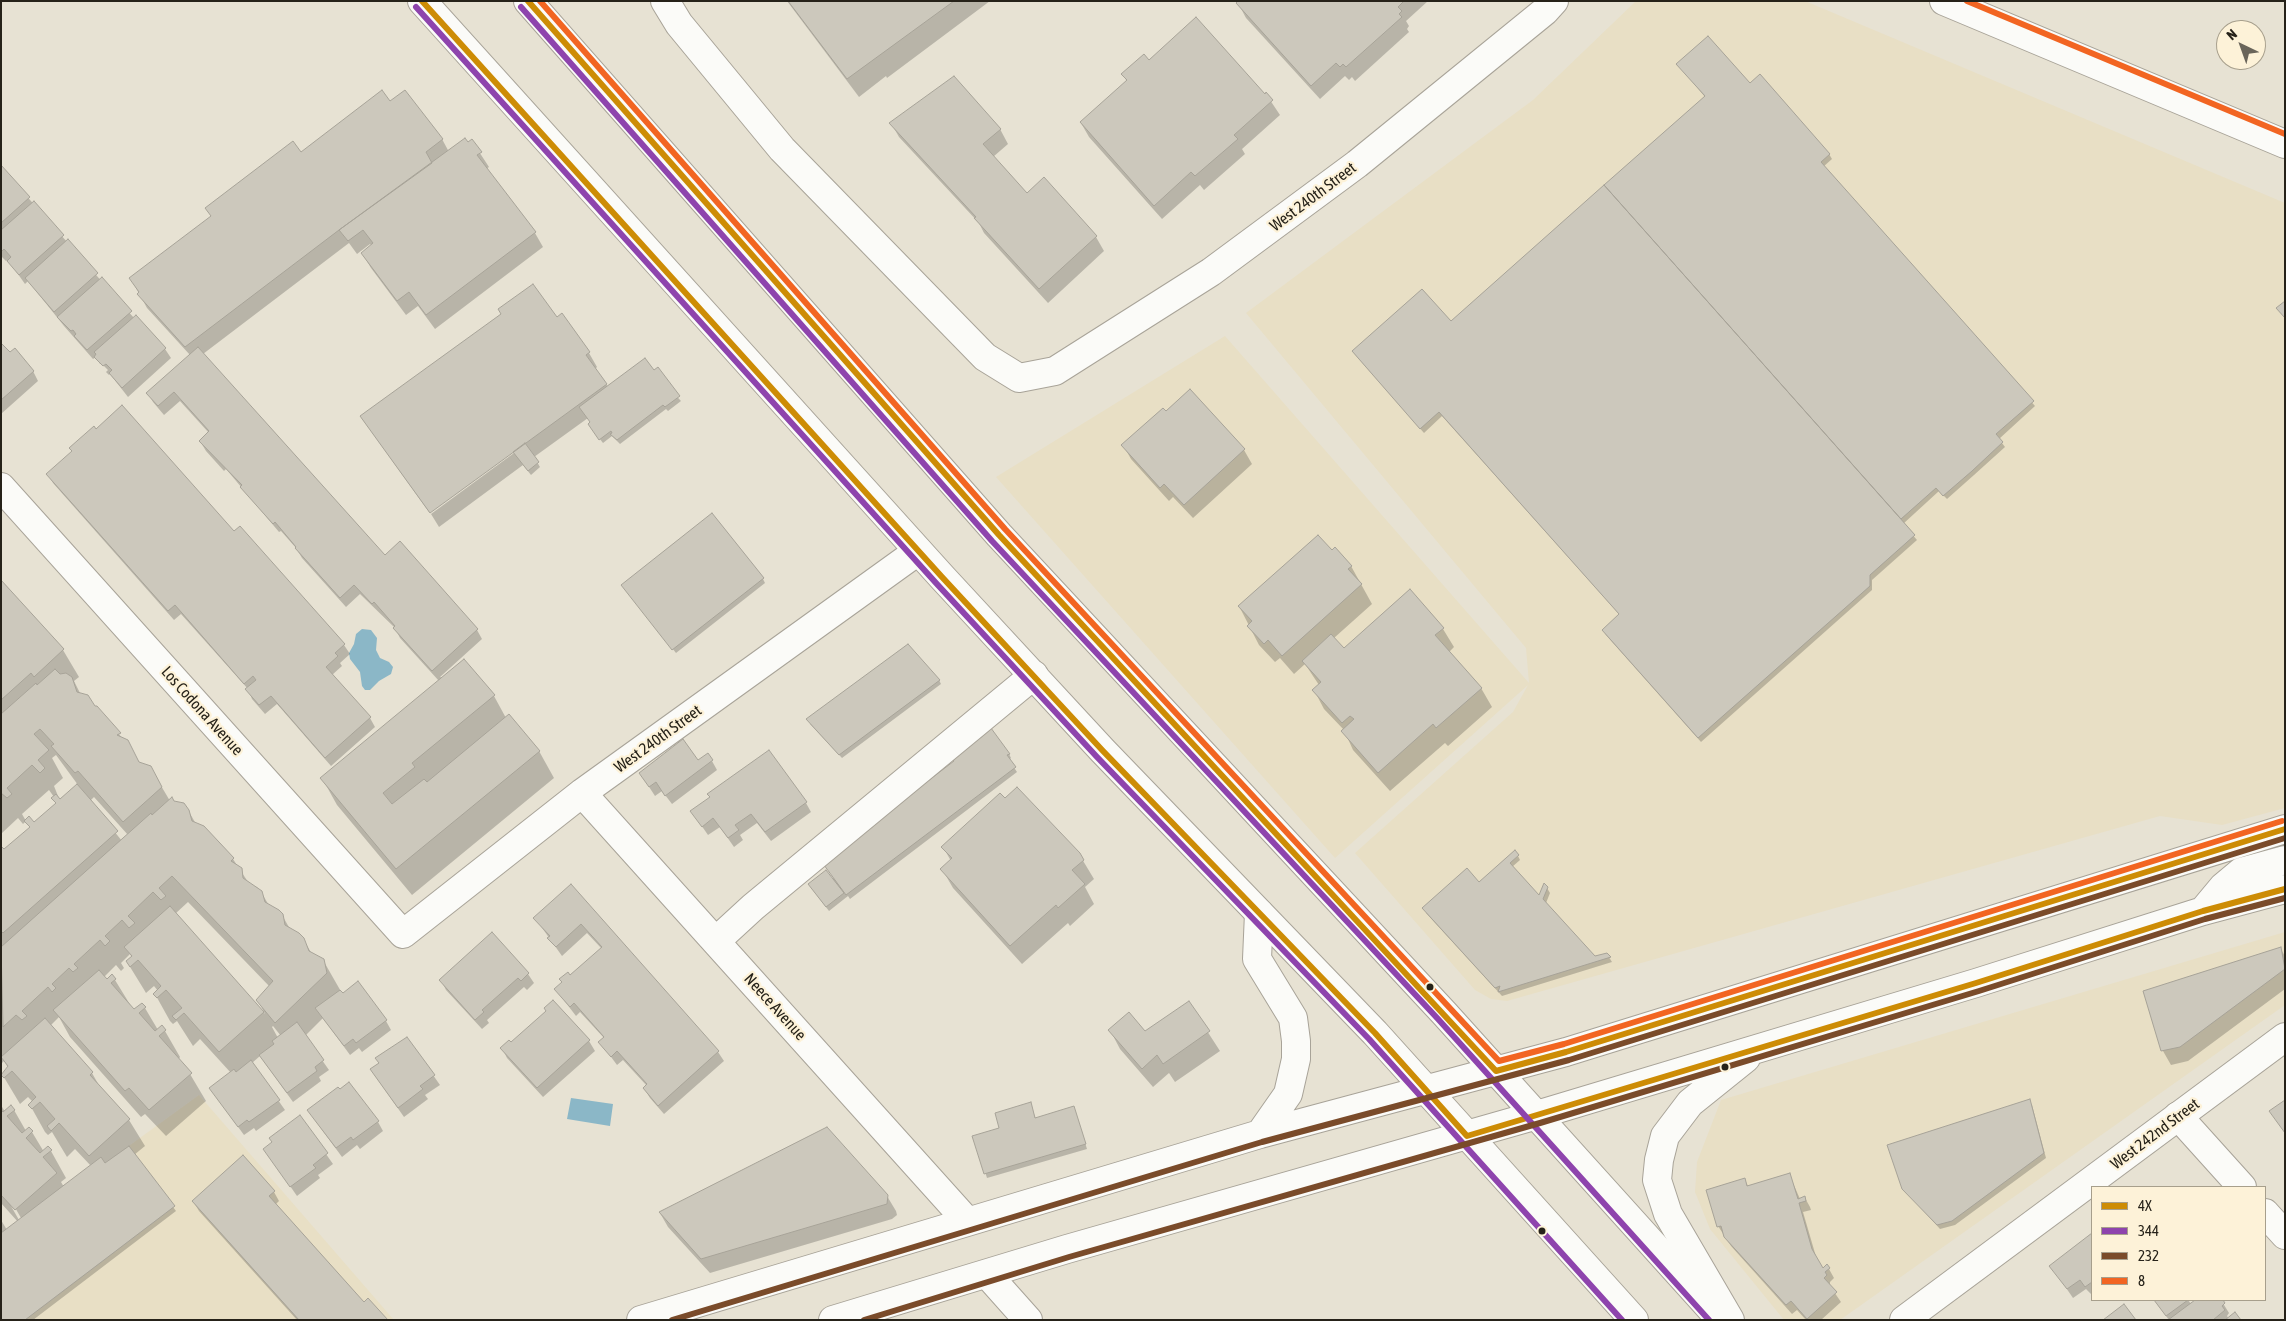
<!DOCTYPE html>
<style>
body{margin:0}
#map{position:relative;width:2286px;height:1321px;overflow:hidden;background:#e7e2d3;font-family:"Asap Condensed",sans-serif}
canvas{display:block}
.frame{position:absolute;inset:0;border:2px solid #262219;pointer-events:none}
.legend{position:absolute;left:2091px;top:1186px;width:175px;height:115px;box-sizing:border-box;background:#fdf2d8;border:1px solid #a79f8c;margin:0;padding:6px 9px;list-style:none;font-size:15px;color:#262219}
.legend li{display:flex;align-items:center;gap:10px;height:25px}
.legend b{width:25px;border:1px solid #a79f8c}
.north{position:absolute;left:2216px;top:20px;width:50px;height:50px;box-sizing:border-box;background:#fdf2d8;border:1px solid #a79f8c;border-radius:50%;rotate:318deg;font-size:14px;font-weight:700;line-height:20px;text-align:center;color:#262219}
.north::after{content:'';display:block;margin:auto;width:18px;height:22px;background:#6a655a;clip-path:polygon(50% 0,100% 100%,50% 72%,0 100%)}
</style>
<div id="map">
<canvas width="2286" height="1321"></canvas>
<div class="frame"></div>
<ul class="legend">
<li><b style="height:6px;background:#cd8c05"></b>4X</li>
<li><b style="height:6px;background:#8e44ad"></b>344</li>
<li><b style="height:6px;background:#7a4b2a"></b>232</li>
<li><b style="height:6px;background:#f26522"></b>8</li>
</ul>
<div class="north">N</div>
</div>
<script>
const g = document.querySelector('canvas').getContext('2d');
g.lineJoin = 'round';
function fill(path, color) { g.fillStyle = color; g.fill(path, 'evenodd'); }
const poly = rows => new Path2D(rows.map(r => 'M' + r).join(''));
function stroke(path, color, width, dash) { g.strokeStyle = color; g.lineWidth = width; g.lineCap = dash ? 'butt' : 'round'; g.setLineDash(dash || []); g.stroke(path); }
function drawText(font, color, halo, rows, align = 'center') {
  g.font = font + ' "Asap Condensed",sans-serif'; g.lineWidth = 4.5; g.setLineDash([]); g.textBaseline = 'middle'; g.strokeStyle = halo; g.fillStyle = color; for (const [text, x, y, turn = 0] of rows) {
    g.save(); g.translate(x, y); g.rotate((+turn || 0) * Math.PI / 180); g.textAlign = isNaN(turn) ? turn : align; if (halo) g.strokeText(text, 0, 0); g.fillText(text, 0, 0); g.restore();
  }
}
fill(poly([
 [1636,1,1805,1,2285,203,2285,808,2222,825,2160,816,1507,1001,1491,999,1475,990,1355,853,1513,712,1528,685,1335,858,996,477,1225,336,1529,683,1526,648,1246,313,1533,100],
 [2285,932,2285,1005,1840,1320,1784,1320,1710,1229,1695,1192,1697,1162,1721,1100],
 [199,1095,394,1320,1,1320,1,1239]
]), '#e8dfc5');
fill(poly([
 [362,629,371,630,377,638,376,650,380,658,389,662,393,667,391,674,379,681,370,690,365,690,362,686,360,672,350,659,349,653,354,644,356,634],
 [571,1098,613,1104,610,1126,567,1119]
]), '#8bb7c7');
fill(poly([
 [787,1,990,1,887,78,886,76,859,97],
 [1240,1,1428,1,1406,21,1409,26,1407,29,1409,32,1355,81,1352,77,1349,80,1345,76,1320,99,1246,18,1238,3],
 [1149,62,1264,96,1266,94,1280,115,1242,149,1245,154,1204,190,1200,185,1162,219,1089,137,1081,123,1127,82,1123,74],
 [1678,64,1750,85,1829,154,1832,159,1823,167,2035,406,1999,439,2005,447,1974,475,1947,499,1939,491,1903,524,1917,540,1872,580,1872,590,1701,742,1606,635,1603,630,1620,615,1442,416,1424,433,1353,352,1451,323,1705,97],
 [390,103,442,139,449,152,472,141,489,167,486,169,535,233,543,247,435,329,418,306,406,315,371,268,362,253,372,246,370,244,357,254,349,243,203,354,384,557,477,630,482,639,440,677,494,696,506,718,539,751,554,778,412,895,337,805,322,778,439,681,400,638,395,628,360,594,346,607,302,558,296,548,281,531,279,532,226,469,224,471,206,451,200,441,209,433,180,401,164,415,153,402,148,393,190,355,147,308,131,279,301,154],
 [891,123,1000,129,1008,144,993,157,1027,194,1096,237,1104,251,1048,303,984,233,979,223,899,137],
 [1,167,134,318,136,317,165,349,171,358,128,397,110,374,109,375,103,369,106,372,108,370,102,364,100,364,96,357,93,359,64,326,28,281,25,284,8,260,6,261,1,256],
 [561,315,589,353,597,367,595,369,608,387,654,372,681,401,668,411,666,409,620,444,612,436,603,443,592,429,591,423,588,418,534,457,540,467,531,475,523,465,439,527,431,514,514,453,514,450,429,512,361,417],
 [1,344,10,354,33,371,38,381,1,414],
 [1190,390,1244,450,1252,464,1193,518,1173,497,1169,501,1131,459,1123,445,1166,413],
 [48,474,233,533,240,527,344,645,350,654,340,663,342,666,332,675,370,718,375,727,331,766,277,704,265,714,252,699,248,689,181,614,174,620,53,483],
 [1331,552,1351,566,1372,604,1334,638,1344,650,1443,629,1454,647,1449,652,1481,688,1492,707,1448,746,1445,743,1390,791,1353,750,1344,730,1324,709,1314,690,1319,685,1305,664,1294,674,1280,658,1275,662,1259,645,1239,606],
 [763,579,765,583,676,653,625,589],
 [1,582,63,650,79,677,74,681,81,695,97,708,123,739,127,741,140,764,150,767,170,801,188,810,196,824,203,827,233,859,250,885,257,887,261,892,270,907,282,915,290,929,303,939,312,954,323,960,343,995,386,1021,391,1030,362,1052,359,1048,350,1055,323,1018,305,1036,329,1070,319,1077,321,1081,293,1102,260,1056,252,1063,285,1110,256,1131,254,1128,244,1135,216,1097,231,1073,200,1039,193,1046,177,1021,173,1024,170,1021,155,994,158,991,154,986,146,993,143,988,127,962,132,958,130,954,121,963,124,968,121,971,116,965,104,977,107,981,115,980,134,1011,145,1008,158,1030,165,1031,180,1057,178,1060,190,1074,206,1101,166,1136,145,1114,141,1117,70,1037,59,1017,50,1026,92,1073,101,1089,129,1120,145,1146,134,1155,176,1211,33,1320,1,1320,1,1220,7,1230,18,1222,1,1203,1,1105,5,1112,14,1110,26,1131,29,1129,32,1132,44,1152,48,1148,51,1151,66,1178,61,1182,64,1187,91,1166,75,1149,67,1157,52,1132,48,1135,45,1132,30,1105,33,1102,28,1097,20,1104,2,1074,8,1068,4,1061,1,1064,1,848,4,851,30,828,26,821,23,824,18,818,1,834],
 [56,755,78,785,60,801,54,786,63,778,52,758],
 [49,790,54,797,53,798,56,804,34,824,26,821,22,814],
 [94,797,128,835,122,841,90,801],
 [188,902,270,987,258,1000,265,1014,175,914],
 [273,1026,281,1036,278,1038,272,1027],
 [13,1204,21,1218,19,1220,11,1206],
 [939,680,941,684,842,758,810,724],
 [1009,754,1011,758,1009,760,1017,772,850,899,848,896,829,911,812,889,809,885,834,878,955,762],
 [712,761,717,770,672,804,662,791,655,796,640,773],
 [1005,799,1079,854,1094,879,1085,887,1094,904,1070,926,1068,923,1022,964,953,888,942,869,951,861,943,847],
 [806,803,811,812,771,841,757,823,740,835,743,840,734,847,720,827,708,835,692,812],
 [1518,856,1520,860,1512,867,1540,897,1547,888,1550,893,1546,903,1594,958,1607,954,1612,962,1502,996,1426,913,1479,884],
 [571,886,718,1052,724,1061,664,1114,650,1098,644,1088,647,1086,623,1060,617,1065,600,1042,604,1038,580,1012,576,1016,556,990,602,949,587,933,562,956,535,918],
 [492,934,528,974,534,983,527,990,524,987,487,1020,489,1023,482,1029,446,990,441,980],
 [2280,948,2285,956,2285,989,2188,1061,2171,1065,2163,1051,2144,992],
 [553,1002,589,1041,595,1051,543,1097,507,1058,502,1048,511,1044,547,1011],
 [1189,1003,1220,1051,1175,1082,1169,1073,1153,1087,1120,1049,1110,1030,1145,1033],
 [407,1038,440,1085,425,1095,428,1099,404,1117,371,1070],
 [1030,1104,1036,1119,1074,1107,1087,1149,987,1178,974,1137,1000,1129],
 [2032,1105,2046,1158,1955,1225,1940,1229,1903,1188],
 [300,1117,333,1164,318,1175,320,1178,297,1196,265,1150],
 [314,1119,378,1122,383,1131,360,1149,357,1145,342,1157],
 [242,1157,274,1192,279,1201,275,1205,364,1303,387,1320,297,1320,199,1211,193,1201],
 [1789,1174,1800,1199,1805,1198,1810,1207,1811,1210,1803,1212,1817,1260,1823,1270,1829,1269,1834,1278,1830,1282,1830,1286,1841,1302,1821,1320,1806,1320,1797,1310,1792,1314,1731,1246,1718,1226,1745,1180,1748,1186],
 [887,1196,896,1211,897,1215,892,1219,710,1273,668,1227,660,1213],
 [2092,1235,2092,1295,2086,1289,2073,1298,2051,1266],
 [2154,1300,2188,1300,2191,1304,2197,1300,2221,1300,2229,1313,2227,1316,2229,1319,2239,1320,2169,1320]
]), '#0003');
const building = poly([
 [788,1,954,1,847,79,788,1],
 [1238,1,1404,1,1398,7,1402,11,1399,14,1402,17,1346,67,1343,64,1340,67,1336,63,1311,86,1236,3,1238,1],
 [1196,17,1265,94,1266,92,1273,100,1234,135,1238,139,1195,176,1191,172,1154,206,1080,122,1127,80,1121,74,1144,54,1149,60,1196,17],
 [1708,36,1750,83,1760,74,1830,154,1821,162,2034,401,1996,434,2003,442,1972,471,1943,496,1936,488,1901,519,1604,185,1705,96,1676,64,1708,36],
 [954,76,1001,129,983,144,1027,193,1044,177,1097,236,1039,289,974,218,976,217,889,123,954,76],
 [382,90,390,101,405,90,443,139,426,152,432,163,339,230,185,347,137,294,139,292,129,278,211,216,205,208,293,141,301,152,382,90],
 [465,138,468,142,472,139,482,152,477,155,536,232,426,315,409,292,397,301,361,253,373,243,363,230,348,241,339,230,465,138],
 [1,165,30,197,1,223,1,165],
 [1604,185,1915,535,1870,575,1870,586,1698,738,1602,630,1619,614,1439,412,1420,429,1352,351,1422,289,1451,321,1604,185],
 [34,201,64,235,19,275,7,261,11,257,4,249,1,252,1,230,34,201],
 [68,239,98,273,54,312,25,278,68,239],
 [102,277,132,311,87,350,74,336,76,334,73,330,71,331,57,317,102,277],
 [533,284,557,317,562,313,590,352,586,355,607,384,430,513,360,416,501,314,498,309,533,284],
 [2285,301,2285,318,2276,308,2285,301],
 [136,315,166,348,122,388,109,373,112,370,106,364,103,366,94,357,96,354,94,352,136,315],
 [1,343,10,352,15,348,34,371,1,400,1,343],
 [198,347,385,555,400,541,478,629,432,671,393,628,395,626,374,602,372,604,354,585,340,598,295,548,296,547,275,522,273,524,240,487,242,485,199,441,209,431,174,392,158,406,146,393,198,347],
 [645,358,654,370,658,367,680,396,665,407,663,405,617,440,610,434,612,433,611,431,599,440,588,424,590,422,579,407,645,358],
 [1190,389,1245,449,1184,505,1164,484,1160,488,1121,445,1163,408,1166,411,1190,389],
 [122,405,234,531,240,526,345,644,335,653,338,656,326,667,371,717,325,758,271,696,259,705,245,689,256,680,253,676,244,684,175,605,168,611,46,474,72,451,69,448,94,426,96,429,122,405],
 [525,443,539,462,528,471,513,452,525,443],
 [712,513,764,578,672,650,621,585,712,513],
 [1318,535,1332,550,1335,547,1352,566,1348,569,1362,584,1282,656,1268,640,1264,644,1247,626,1252,621,1238,606,1318,535],
 [1,580,64,649,34,677,31,673,1,700,1,580],
 [1410,589,1444,628,1435,635,1482,688,1436,728,1433,724,1378,773,1341,731,1354,719,1350,716,1342,723,1312,690,1321,682,1302,661,1331,634,1344,648,1410,589],
 [908,644,940,680,839,755,806,719,908,644],
 [464,659,495,695,412,763,415,767,383,793,392,804,424,779,427,782,509,714,540,751,396,869,320,778,464,659],
 [55,669,60,674,66,673,72,677,77,692,88,695,95,706,97,706,121,733,117,735,128,740,139,762,151,766,162,787,123,822,78,771,75,773,51,746,54,744,40,729,34,734,49,750,38,760,45,768,40,773,32,765,7,788,12,794,7,798,1,793,1,714,36,683,37,685,55,669],
 [988,724,1010,754,1007,755,1016,767,846,895,824,865,838,855,836,851,954,761,948,754,988,724],
 [683,739,698,760,708,753,713,760,665,796,656,782,649,787,639,773,683,739],
 [769,750,807,802,765,832,751,814,735,825,739,830,728,838,713,818,702,827,690,811,710,797,707,794,769,750],
 [77,784,118,831,3,933,1,931,1,846,4,849,30,827,24,821,29,816,34,822,56,803,51,798,56,794,60,799,77,784],
 [1017,787,1080,853,1084,860,1072,870,1085,884,1058,908,1056,905,1010,946,940,869,952,858,941,847,1000,793,1005,798,1017,787],
 [172,797,174,801,184,803,189,810,192,821,204,826,234,858,231,861,242,868,243,878,262,891,265,902,279,910,283,914,285,925,299,933,304,938,309,951,324,959,327,973,275,1023,256,1000,273,981,172,876,159,888,166,896,161,900,153,892,128,916,135,923,129,928,122,920,105,936,110,941,105,946,100,940,74,964,78,968,73,972,69,968,52,984,56,988,52,992,48,987,22,1011,27,1016,22,1020,16,1015,3,1027,1,947,151,813,152,815,172,797],
 [1515,850,1519,855,1510,863,1539,895,1544,883,1548,887,1543,899,1595,956,1607,953,1611,957,1498,992,1500,986,1495,988,1422,908,1467,868,1479,882,1515,850],
 [826,870,844,893,826,907,808,884,826,870],
 [571,884,719,1051,658,1106,643,1088,647,1084,617,1051,611,1057,598,1042,604,1037,574,1003,570,1007,554,989,562,982,559,979,568,972,570,975,602,947,581,924,556,947,547,938,550,936,533,918,571,884],
 [170,906,264,1012,219,1052,184,1013,176,1020,172,1016,182,1008,166,990,157,998,153,994,161,986,138,960,130,967,126,961,132,956,124,947,170,906],
 [492,932,529,973,521,981,518,978,482,1010,484,1012,475,1020,439,980,492,932],
 [2281,947,2285,969,2180,1047,2161,1051,2143,991,2281,947],
 [99,970,107,979,112,974,116,979,111,983,134,1009,142,1003,146,1007,139,1013,155,1031,162,1025,166,1030,159,1036,192,1073,149,1110,129,1088,125,1091,53,1010,99,970],
 [358,981,387,1020,356,1043,353,1039,344,1046,315,1008,340,990,343,993,358,981],
 [553,1000,590,1040,537,1088,500,1048,509,1040,511,1042,546,1011,544,1008,553,1000],
 [1189,1001,1210,1031,1163,1064,1157,1055,1142,1069,1108,1030,1129,1012,1145,1031,1189,1001],
 [45,1018,93,1072,90,1075,130,1119,89,1156,59,1123,51,1131,47,1126,55,1119,40,1102,32,1109,28,1105,36,1097,12,1071,4,1078,1,1075,8,1066,1,1057,45,1018],
 [297,1022,324,1060,315,1067,317,1071,287,1093,259,1055,274,1044,272,1041,297,1022],
 [407,1037,435,1075,420,1086,423,1089,398,1108,370,1069,379,1063,375,1058,407,1037],
 [251,1060,280,1100,249,1122,247,1120,238,1127,209,1088,234,1069,236,1072,251,1060],
 [349,1082,379,1121,353,1140,351,1137,336,1148,307,1110,338,1087,340,1089,349,1082],
 [2030,1099,2044,1153,1952,1221,1937,1225,1902,1189,1887,1145,2030,1099],
 [2285,1100,2285,1133,2269,1111,2285,1100],
 [1031,1102,1035,1118,1074,1106,1086,1144,984,1174,972,1136,999,1128,995,1113,1031,1102],
 [11,1105,15,1110,7,1116,22,1133,29,1127,33,1131,26,1138,40,1153,48,1146,52,1150,43,1157,57,1173,15,1210,1,1195,1,1110,3,1112,11,1105],
 [300,1115,328,1153,313,1165,316,1168,290,1187,263,1149,272,1142,269,1138,300,1115],
 [827,1127,888,1195,887,1204,701,1259,659,1212,827,1127],
 [129,1146,175,1206,25,1320,1,1320,1,1233,101,1157,105,1163,129,1146],
 [243,1155,275,1191,269,1196,364,1302,368,1298,388,1320,299,1320,192,1201,243,1155],
 [1790,1173,1798,1199,1805,1196,1806,1201,1799,1203,1812,1249,1823,1268,1827,1264,1830,1268,1825,1272,1827,1275,1824,1278,1837,1292,1807,1319,1791,1301,1786,1305,1724,1237,1721,1226,1717,1227,1706,1190,1745,1178,1747,1186,1790,1173],
 [2092,1233,2092,1282,2085,1287,2080,1280,2067,1289,2049,1266,2092,1233],
 [2154,1300,2188,1300,2166,1316,2154,1300],
 [2195,1300,2223,1300,2225,1303,2222,1306,2225,1310,2213,1320,2168,1320,2195,1300],
 [2124,1304,2136,1320,2103,1320,2124,1304],
 [2235,1312,2241,1320,2225,1320,2235,1312]
]);
fill(building, '#ccc8bc');
stroke(building, '#a7a398', 1);
const street = poly([
 [1,487,403,934,582,793,918,551],
 [582,793,967,1221],
 [716,941,753,907,1034,675],
 [2178,1116,2242,1187],
 [2265,1213,2285,1235],
 [987,1274,1028,1320]
]);
const secondary = poly([
 [665,1,679,24,782,149,985,357,1019,378,1055,371,1211,272,1357,164,1545,11,1554,1],
 [1944,1,2285,144],
 [1904,1320,2285,1037]
]);
const primary = poly([
 [422,1,942,577,1103,751,1375,1033,1634,1320],
 [528,1,999,535,1444,1013,1721,1320]
]);
const highway = poly([
 [2203,911,2223,887,2241,872,2285,860],
 [1259,913,1257,959,1293,1018,1296,1041,1296,1059,1288,1094,1260,1134],
 [641,1320,1260,1134,1566,1052,2285,829],
 [833,1320,1067,1249,1537,1115,1976,983,2203,911,2285,889],
 [1730,1320,1668,1214,1657,1180,1659,1160,1665,1136,1690,1103,1746,1058]
]);
stroke(street, '#a8a398', 30);
stroke(secondary, '#a8a398', 30);
stroke(primary, '#a8a398', 30);
stroke(highway, '#a8a398', 30);
stroke(street, '#fbfbf8', 28);
stroke(secondary, '#fbfbf8', 28);
stroke(primary, '#fbfbf8', 28);
stroke(highway, '#fbfbf8', 28);
stroke(poly([
 [422,1,942,577,1103,751,1375,1033,1467,1136,1976,983,2203,911,2285,889],
 [528,1,999,535,1496,1071,1566,1052,2285,829]
]), '#cd8c05', 6);
stroke(poly([
 [416,7,936,583,1097,757,1369,1039,1622,1320],
 [521,7,992,541,1438,1019,1709,1320]
]), '#8e44ad', 6);
stroke(poly([
 [672,1320,1262,1142,1569,1060,2285,838],
 [864,1320,1069,1257,1540,1123,1979,991,2205,919,2285,898]
]), '#7a4b2a', 6);
stroke(poly([
 [540,1,1005,529,1499,1061,1564,1044,2282,821],
 [1967,1,2285,134]
]), '#f26522', 6);
for (const [x, y, r, color] of [
 [1430,987,4.5,"#262219"],
 [1725,1067,4.5,"#262219"],
 [1542,1231,4.5,"#262219"]
]) { const dot = new Path2D(); dot.arc(x, y, r, 0, 2 * Math.PI); g.fillStyle = color; g.fill(dot); stroke(dot, '#fdf2d8', 2); }
drawText('16px', '#262219', '#fdf2d8', [
 ["West 240th Street",1313,197,-37],
 ["Los Codona Avenue",202,711,48],
 ["West 240th Street",658,739,-36],
 ["Neece Avenue",775,1007,48],
 ["West 242nd Street",2155,1134,-37]
]);
</script>
